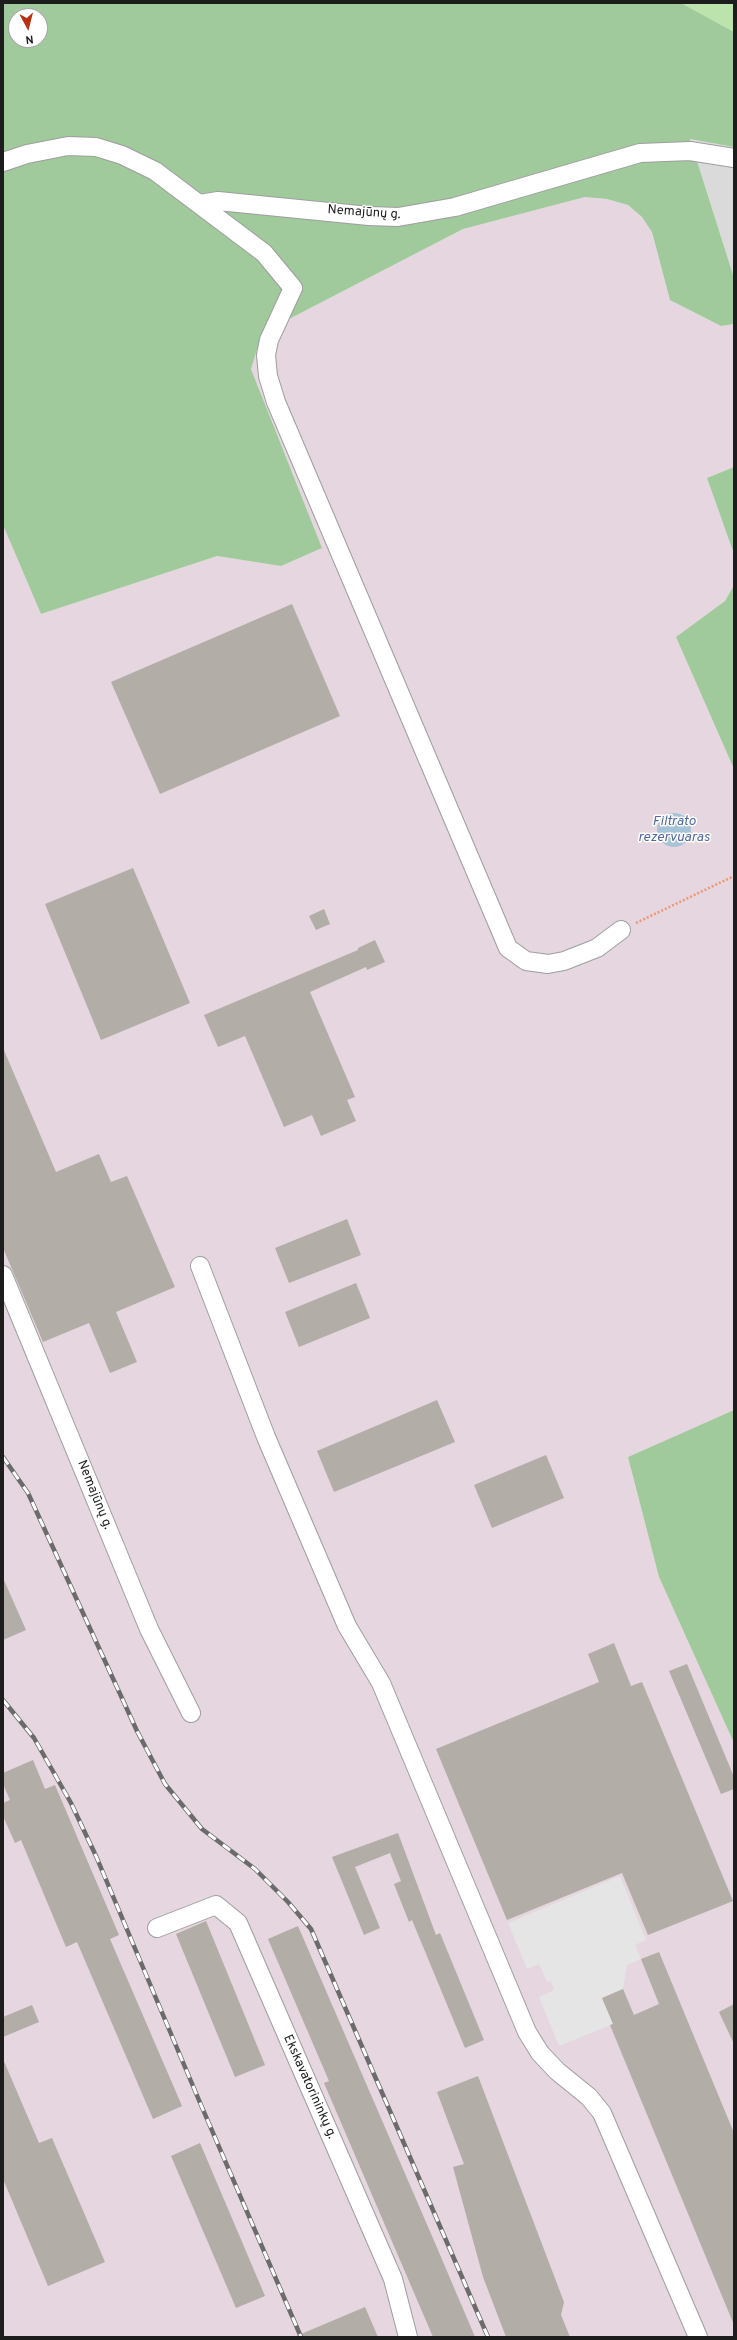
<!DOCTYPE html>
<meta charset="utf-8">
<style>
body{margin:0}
#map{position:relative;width:737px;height:2340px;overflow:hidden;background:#edece3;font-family:Overpass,sans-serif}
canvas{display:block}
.frame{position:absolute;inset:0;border:4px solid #1d1d1d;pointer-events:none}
.north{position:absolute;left:8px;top:8px;width:40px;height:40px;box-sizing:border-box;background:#fff;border:1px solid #a5a5a5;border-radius:50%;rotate:173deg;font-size:11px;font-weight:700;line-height:16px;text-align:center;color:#1d1d1d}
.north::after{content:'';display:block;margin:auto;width:14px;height:18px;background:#b73212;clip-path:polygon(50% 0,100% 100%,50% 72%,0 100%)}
</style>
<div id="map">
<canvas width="737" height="2340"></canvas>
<div class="frame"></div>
<div class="north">N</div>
</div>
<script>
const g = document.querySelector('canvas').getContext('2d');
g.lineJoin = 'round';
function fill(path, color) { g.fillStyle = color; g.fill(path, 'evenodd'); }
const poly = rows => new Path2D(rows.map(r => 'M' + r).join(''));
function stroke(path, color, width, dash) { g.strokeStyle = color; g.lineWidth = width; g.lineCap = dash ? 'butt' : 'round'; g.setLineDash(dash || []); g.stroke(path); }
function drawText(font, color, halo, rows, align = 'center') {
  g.font = font + ' Overpass,sans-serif'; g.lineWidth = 3; g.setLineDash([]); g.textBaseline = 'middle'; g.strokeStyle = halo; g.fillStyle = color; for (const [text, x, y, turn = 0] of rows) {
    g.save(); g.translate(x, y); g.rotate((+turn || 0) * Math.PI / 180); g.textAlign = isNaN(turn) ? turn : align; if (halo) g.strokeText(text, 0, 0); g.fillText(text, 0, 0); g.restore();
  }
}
fill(poly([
 [690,139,734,147,734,278]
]), '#dbdada');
fill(poly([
 [585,197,607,199,628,205,642,217,652,232,670,300,721,326,734,324,734,467,707,478,734,554,734,585,725,601,676,637,734,769,734,1410,628,1457,659,1577,734,1743,734,2337,3,2337,3,525,41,614,217,556,281,566,322,548,251,369,262,333,463,229]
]), '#e5d6df');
fill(poly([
 [681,3,734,3,734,32]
]), '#bde3ad');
fill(poly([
 [3,3,681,3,734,32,734,147,690,139,734,278,734,324,721,326,670,300,652,232,642,217,628,205,607,199,585,197,463,229,262,333,251,369,322,548,281,566,217,556,41,614,3,525],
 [16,16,40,16,40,40,16,40],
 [734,467,734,554,707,478],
 [734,585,734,769,676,637,725,601],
 [734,1410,734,1743,659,1577,628,1457]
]), '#a0c99c');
fill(poly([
 [620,1876,646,1940,635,1945,641,1959,627,1965,623,1989,602,1998,613,2024,559,2046,539,1997,554,1990,551,1981,547,1982,539,1964,527,1969,508,1923]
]), '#e5e5e5');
fill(poly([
 '657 830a17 17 0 1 1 34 0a17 17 0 1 1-34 0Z'
]), '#a7c3d7');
fill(poly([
 [292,604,340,716,160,794,111,682],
 [133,868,190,1003,101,1040,45,904],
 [324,909,330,924,316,930,309,916],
 [375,940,385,962,367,970,366,967,310,992,355,1097,347,1100,356,1121,321,1136,312,1115,284,1127,245,1036,218,1047,204,1015,358,950,358,948],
 [3,1048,56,1172,99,1154,111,1182,127,1176,175,1287,116,1312,137,1362,110,1373,89,1323,43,1342,3,1248],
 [347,1219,361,1255,289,1283,275,1248],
 [356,1283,370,1318,299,1347,285,1312],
 [437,1400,455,1442,334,1492,317,1451],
 [546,1455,564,1498,492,1528,474,1485],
 [3,1578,26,1630,3,1640],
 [614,1643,631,1686,642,1682,733,1901,648,1935,622,1873,507,1920,436,1749,599,1682,588,1654],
 [687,1664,734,1777,734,1789,721,1794,669,1671],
 [33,1760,45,1789,55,1785,119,1935,110,1939,182,2106,153,2119,77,1942,66,1947,21,1840,15,1843,3,1816,3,1803,10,1800,3,1784,3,1773],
 [398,1833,436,1935,440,1933,484,2040,465,2048,412,1920,409,1922,394,1884,401,1881,390,1853,355,1867,380,1928,364,1935,332,1857],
 [206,1921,265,2065,235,2077,176,1934],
 [298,1926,438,2250,475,2337,433,2337,324,2083,329,2081,268,1939],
 [659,1952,734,2133,734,2325,610,2025,613,2024,602,1998,623,1989,634,2015,659,2004,641,1959],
 [734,2004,734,2044,719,2012],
 [32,2005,39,2022,3,2037,3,2017],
 [3,2059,39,2143,52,2138,105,2262,48,2286,3,2179],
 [478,2076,564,2302,561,2315,570,2337,506,2337,483,2277,453,2167,464,2164,437,2092],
 [200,2143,265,2296,236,2308,171,2156],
 [365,2307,378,2337,294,2337]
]), '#b2ada6');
const minor = poly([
 [3,162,27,154,68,146,96,147,122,155,155,171,264,253,293,288,269,340,266,355,268,376,276,402,508,948,526,961,548,964,564,961,597,948,621,930],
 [200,204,218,201,369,216,398,217,455,207,640,153,690,151,734,158],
 [200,1266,266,1437,347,1626,381,1683,527,2032,540,2053,557,2071,589,2097,602,2113,698,2337],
 [3,1275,149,1629,191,1713],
 [157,1928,216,1905,238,1923,393,2279,408,2337]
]);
stroke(minor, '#9e9e9e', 20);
stroke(poly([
 [636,923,734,876]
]), '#ec9875', 2.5, [2, 2]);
stroke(minor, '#fff', 18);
const rail = poly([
 [3,1457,28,1493,137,1731,165,1784,202,1829,255,1869,288,1902,311,1929,488,2337],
 [3,1700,34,1738,71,1803,96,1856,201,2105,301,2337]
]);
stroke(rail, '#6b6b6b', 4.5);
stroke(rail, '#fff', 3, [9]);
drawText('13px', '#1d1d1d', '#fff', [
 ["Nemajūnų g.",364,213,4],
 ["Nemajūnų g.",94,1495,68],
 ["Ekskavatorininkų g.",309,2087,66]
]);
drawText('italic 14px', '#526ba3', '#fff', [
 ["Filtrato",674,822],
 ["rezervuaras",674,838]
]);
</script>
